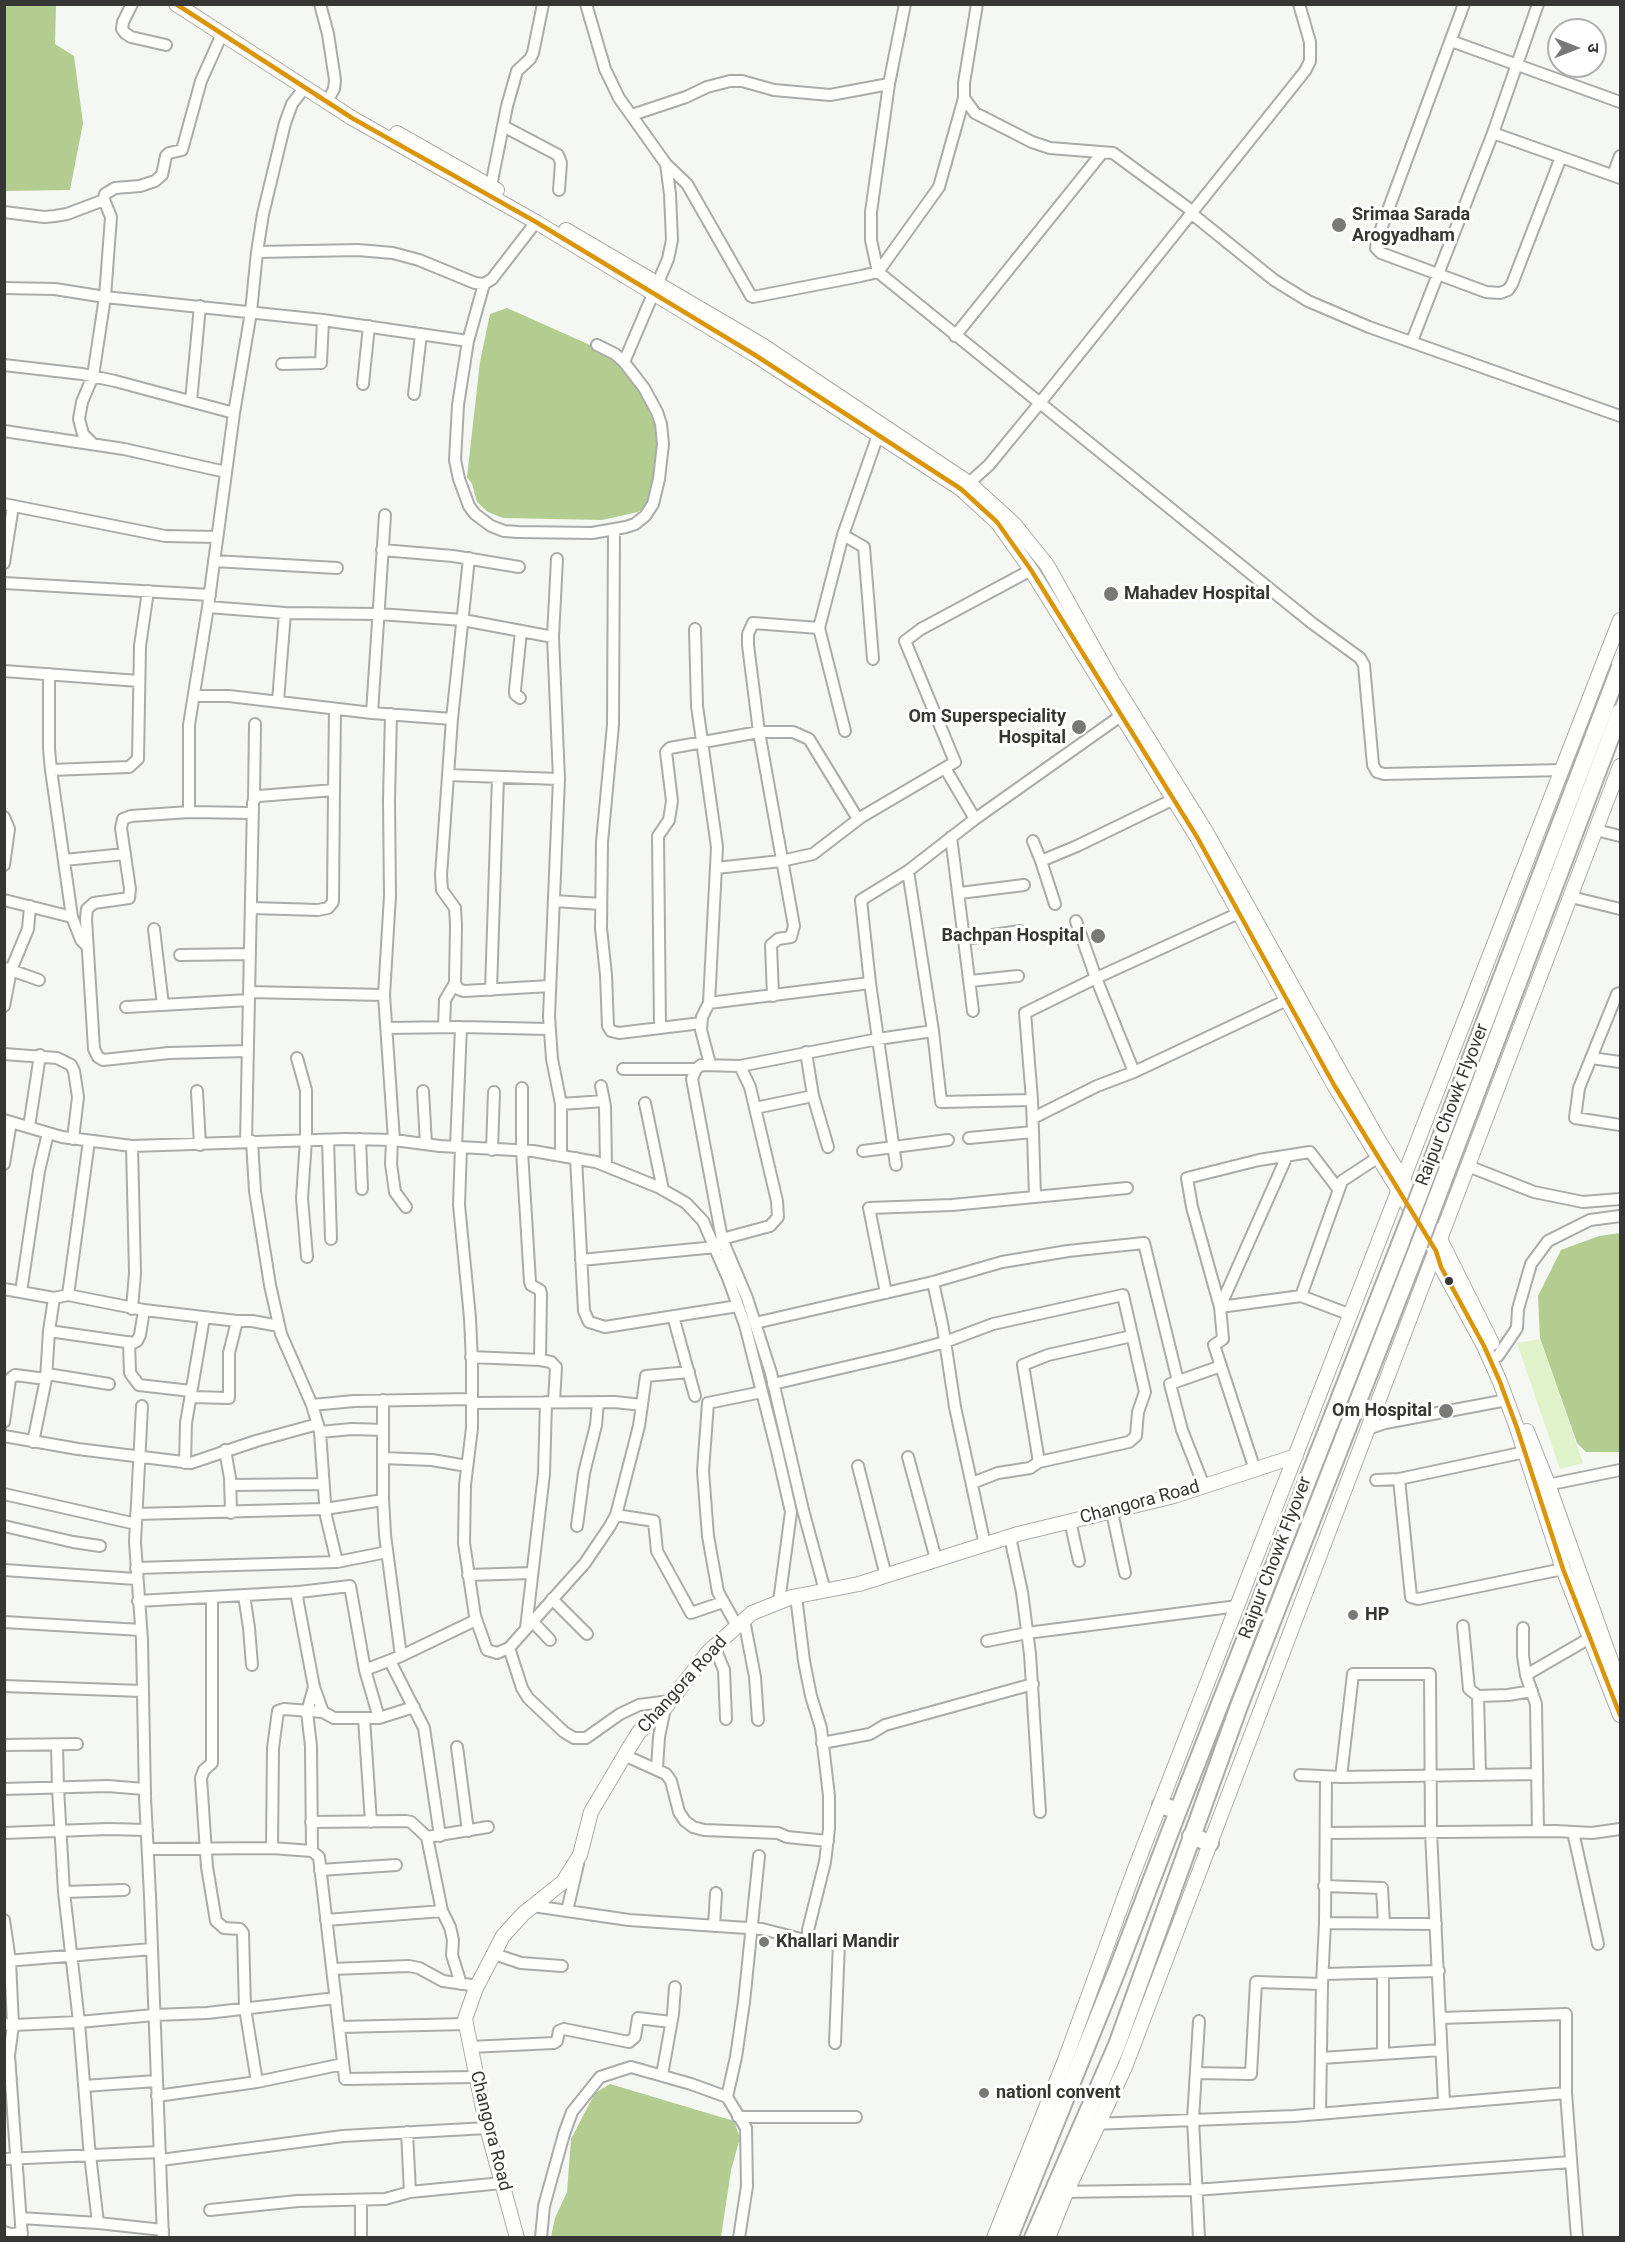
<!DOCTYPE html>
<meta charset="utf-8">
<style>
body{margin:0}
#map{position:relative;width:1625px;height:2242px;overflow:hidden;background:#f5f7f3;font-family:Roboto,"Noto Sans Devanagari",sans-serif}
canvas{display:block}
.frame{position:absolute;inset:0;border:6px solid #363734;pointer-events:none}
.north{position:absolute;left:1547px;top:18px;width:60px;height:60px;box-sizing:border-box;background:#fff;border:2px solid #afafae;border-radius:50%;rotate:90deg;font-size:16px;font-weight:700;line-height:24px;text-align:center;color:#363734}
.north::after{content:'';display:block;margin:auto;width:21px;height:27px;background:#797a77;clip-path:polygon(50% 0,100% 100%,50% 72%,0 100%)}
</style>
<div id="map">
<canvas width="1625" height="2242"></canvas>
<div class="frame"></div>
<div class="north">उ</div>
</div>
<script>
const g = document.querySelector('canvas').getContext('2d');
g.lineJoin = 'round';
function fill(path, color) { g.fillStyle = color; g.fill(path, 'evenodd'); }
const poly = rows => new Path2D(rows.map(r => 'M' + r).join(''));
function stroke(path, color, width, dash) { g.strokeStyle = color; g.lineWidth = width; g.lineCap = dash ? 'butt' : 'round'; g.setLineDash(dash || []); g.stroke(path); }
function drawText(font, color, halo, rows, align = 'center') {
  g.font = font + ' Roboto,sans-serif'; g.lineWidth = 6; g.setLineDash([]); g.textBaseline = 'middle'; g.strokeStyle = halo; g.fillStyle = color; for (const [text, x, y, turn = 0] of rows) {
    g.save(); g.translate(x, y); g.rotate((+turn || 0) * Math.PI / 180); g.textAlign = isNaN(turn) ? turn : align; if (halo) g.strokeText(text, 0, 0); g.fillText(text, 0, 0); g.restore();
  }
}
fill(poly([
 [1540,1339,1583,1463,1560,1469,1517,1343]
]), '#dff2ca');
fill(poly([
 [4,5,56,5,55,44,74,56,83,123,70,190,5,191],
 [507,308,617,357,636,380,655,426,660,451,654,500,638,512,602,520,503,518,488,512,477,502,472,484,467,477,480,362,490,314],
 [1620,1233,1620,1452,1586,1452,1577,1443,1540,1338,1538,1296,1561,1250,1599,1236],
 [610,2084,734,2121,740,2138,731,2170,721,2237,551,2237,555,2218,567,2192,571,2139,595,2093]
]), '#b2cd8f');
const minor = poly([
 [132,4,123,22,122,29,125,33,131,37,166,45],
 [320,4,328,34,335,80,334,89,327,102],
 [586,4,605,69,619,98,666,164,670,194,672,240,668,259,624,362],
 [905,4,889,84,871,212,871,240,878,272,1312,623,1360,658,1364,665,1373,765,1377,772,1384,774,1563,770],
 [977,4,964,83,964,98,975,113,1032,142,1050,148,1113,153,1192,211],
 [1464,4,1377,240,1376,248,1381,253,1486,292,1500,293,1508,290,1512,284,1561,157],
 [1451,41,1620,102],
 [632,115,686,97,707,87,730,81,742,81,774,90,830,95,889,84],
 [503,126,558,155,561,163,559,190],
 [1493,133,1620,178],
 [666,164,687,184,751,296,753,297,861,276,878,272,939,187,964,98],
 [1613,175,1620,156],
 [491,186,507,106,517,71,530,59,533,53,543,4],
 [4,212,44,217,55,216,67,214,104,200],
 [1191,213,1274,280,1308,301,1369,327,1620,416],
 [257,252,358,250,393,253,419,260,475,283,484,284,492,279,536,222],
 [484,284,468,341,458,405,455,460,459,479,469,506,475,514,491,526,504,531,518,532,592,533,626,527,635,524,645,516,653,504,659,479,663,444,661,424,657,412,644,388,624,362,615,354,597,345],
 [4,288,55,289,105,297,323,320,468,341],
 [955,336,1102,153],
 [1412,341,1493,133,1538,4],
 [282,364,321,363,323,320],
 [4,365,82,374,115,381,234,413],
 [363,384,369,326],
 [414,394,421,334],
 [191,401,200,306],
 [4,431,124,449,226,472],
 [93,444,83,434,79,419,82,402,93,376,105,297,111,217,104,200,105,194,115,188,140,186,155,181,162,175,166,156,169,153,182,150,201,81,222,34],
 [969,483,989,465,1039,404,1305,71,1310,61,1310,42,1299,4],
 [4,504,165,536,217,537],
 [614,530,613,725,602,842,601,928,606,975,608,1026,611,1031,619,1033,701,1023],
 [843,535,864,547,873,659],
 [382,550,453,556,519,567],
 [469,558,452,719,441,875,442,890,455,908,456,925,455,983,458,989,464,991,550,986],
 [557,559,553,637,559,779,549,1016,552,1059,561,1104,561,1156],
 [214,561,337,568],
 [4,563,13,506],
 [4,583,210,595],
 [208,607,285,613,379,614,463,620,553,637],
 [819,628,843,535,878,435],
 [695,629,697,706,717,847,709,1003,702,1017,701,1030,710,1064],
 [4,671,139,681],
 [49,674,49,749,51,770,72,917,81,940,87,946],
 [194,696,229,696,372,713,452,719],
 [520,698,515,694,515,690,521,631],
 [278,701,285,613],
 [372,713,385,515],
 [391,714,389,800,390,896,384,995,394,1140],
 [945,768,975,819],
 [51,770,129,767,138,759,140,646,148,591],
 [448,775,559,779],
 [254,799,255,724],
 [189,812,189,725,208,607,234,413,251,312,257,252,263,214,285,123,292,104,305,87],
 [4,817,9,829,4,865],
 [1596,830,1620,836],
 [951,837,973,1011],
 [1033,841,1041,861],
 [64,860,125,854],
 [716,868,781,861,813,854,860,818],
 [908,871,933,1031,941,1102,1032,1100],
 [960,893,1024,885],
 [1571,897,1620,909],
 [4,900,72,917],
 [554,901,601,904],
 [1055,904,1041,861,1077,846,1174,799],
 [252,908,318,910,328,908,333,902,334,790],
 [154,929,163,1005],
 [965,939,1020,931],
 [180,955,250,954],
 [5,968,39,980],
 [970,981,1018,976],
 [491,990,498,777],
 [249,992,384,995],
 [1620,993,1617,994,1579,1088,1575,1118,1620,1125],
 [773,996,771,945,778,939,791,937,794,926,759,732,748,645,748,634,753,623,819,628,845,731],
 [709,1003,870,983],
 [4,1006,11,970,28,929,30,906],
 [126,1007,249,1000],
 [444,1027,445,1000,455,983],
 [386,1028,461,1027,549,1029],
 [660,1028,658,836,669,820,672,801,666,752,670,748,759,732,793,732,809,739,858,819,955,762,905,641,921,629,1031,570],
 [248,1051,169,1053,103,1060,98,1057,94,1049,86,919,87,909,94,903,129,898,130,889,121,828,123,819,131,816,189,812,253,813],
 [806,1052,813,1096,828,1147],
 [4,1054,57,1058,71,1065,74,1071,78,1097,73,1139],
 [297,1058,306,1090,306,1140,302,1198,307,1257],
 [1591,1058,1620,1062],
 [623,1069,696,1069],
 [1134,1072,1096,978,1239,913],
 [601,1086,605,1106,606,1166],
 [522,1088,522,1151,530,1282,531,1285,540,1290,541,1294,540,1360],
 [197,1091,200,1145],
 [423,1091,426,1144],
 [645,1103,663,1190],
 [561,1104,604,1101],
 [755,1108,813,1096],
 [1033,1118,1097,1086,1134,1072,1287,1000],
 [4,1120,62,1137,132,1146,346,1139,394,1140,440,1146,533,1151,596,1162,658,1187,686,1203,703,1221,728,1278,745,1325,777,1451,791,1512,779,1602],
 [29,1127,40,1055],
 [969,1138,1033,1132],
 [360,1139,362,1189],
 [328,1140,331,1239],
 [392,1140,391,1164,395,1192,406,1207],
 [252,1141,255,1191,270,1285,281,1334,312,1405,320,1432,326,1516,337,1562],
 [246,1142,253,803,254,799,259,796,334,790,335,709],
 [132,1146,135,1273,132,1309],
 [456,1147,461,1027],
 [461,1147,459,1205,470,1318,472,1362,472,1428,465,1485,464,1543,475,1616,487,1650,497,1653,509,1648,585,1563,610,1526,616,1515,639,1426,646,1376,689,1372],
 [492,1150,494,1092],
 [863,1151,948,1140],
 [576,1158,584,1311,589,1322,605,1327,738,1306],
 [4,1164,11,1122],
 [896,1165,870,983,861,900,908,871,975,819,1122,715],
 [1468,1166,1534,1192,1583,1202,1620,1199],
 [1035,1197,1032,1100,1025,1013,1096,978,1076,921],
 [581,1260,716,1247,722,1239,770,1226,778,1217,777,1201,755,1108,750,1087,740,1066],
 [933,1282,943,1328,955,1407,985,1545],
 [4,1289,54,1298,68,1295,144,1310,237,1321,252,1321,279,1326],
 [21,1292,39,1171,48,1133],
 [886,1293,869,1208,952,1205,1127,1188],
 [68,1295,89,1141],
 [1301,1296,1342,1181,1377,1158],
 [1220,1307,1287,1156],
 [1220,1307,1301,1296,1351,1315],
 [673,1316,695,1396],
 [755,1323,933,1282,1002,1262,1068,1251,1144,1243,1178,1381],
 [49,1331,133,1343,137,1341,140,1335,144,1310],
 [129,1342,130,1373,139,1385,191,1391],
 [1498,1356,1517,1328,1518,1309,1531,1264,1548,1241,1590,1220,1620,1216],
 [471,1357,540,1360,551,1362,556,1367,554,1401],
 [47,1374,109,1384],
 [773,1384,897,1355,945,1342,993,1324,1123,1295,1145,1392,1138,1412,1136,1436,1129,1442,1039,1462,1030,1468,998,1473,972,1483],
 [191,1397,229,1398,229,1353,237,1321],
 [383,1400,383,1498,385,1535,401,1656],
 [472,1403,615,1402,642,1405],
 [312,1405,354,1401,472,1399],
 [142,1406,135,1542,142,1640,145,1797,150,1896,163,2238],
 [4,1422,10,1379,15,1375,46,1379],
 [1368,1429,1385,1423,1507,1400],
 [320,1432,352,1429,383,1430],
 [4,1436,78,1449,191,1463,256,1441,318,1424],
 [33,1442,46,1379,49,1331,54,1298],
 [225,1450,230,1478,231,1513],
 [908,1457,936,1559],
 [383,1458,432,1460,467,1466],
 [1039,1462,1023,1365,1048,1355,1132,1336],
 [185,1463,186,1423,204,1318],
 [858,1466,886,1576],
 [1255,1470,1214,1345,1223,1339,1220,1307,1192,1207,1187,1178,1259,1160,1310,1152,1339,1190],
 [1399,1479,1411,1597,1418,1599,1563,1569],
 [1376,1480,1399,1479,1525,1452],
 [230,1485,323,1484],
 [1204,1486,1182,1430,1170,1384,1221,1366],
 [1542,1486,1620,1470],
 [4,1494,136,1524],
 [1112,1512,1125,1573],
 [136,1514,325,1509,383,1500],
 [616,1515,654,1521,657,1551,691,1613,723,1602],
 [1070,1521,1079,1561],
 [4,1526,73,1542,100,1546],
 [577,1526,584,1473,596,1425,598,1402],
 [1010,1537,1022,1592,1030,1654,1040,1812],
 [136,1568,337,1562,387,1552],
 [4,1570,136,1579],
 [468,1575,532,1573],
 [825,1591,803,1510,771,1373,747,1298,722,1239,692,1079,696,1069,701,1065,740,1066,878,1039,933,1031],
 [296,1592,314,1687,323,1712],
 [244,1595,249,1628,252,1665],
 [212,1597,212,1763,204,1770,201,1778,207,1867,216,1921,224,1928,240,1929,243,1933,245,2008,257,2082],
 [552,1599,587,1634],
 [138,1601,299,1592,350,1586,365,1670,379,1718],
 [744,1620,755,1677,758,1720],
 [532,1621,550,1640],
 [4,1622,141,1630],
 [737,1626,718,1592,708,1536,703,1471,708,1403,762,1392],
 [1463,1626,1469,1689,1478,1696,1508,1695,1532,1691],
 [526,1628,544,1474,546,1402],
 [1523,1628,1523,1656,1526,1675,1536,1704,1538,1831],
 [987,1641,1027,1633,1238,1606],
 [714,1646,724,1670,726,1719],
 [509,1648,522,1688,528,1698,564,1732,574,1738,586,1738,620,1714,639,1705,670,1701],
 [390,1661,424,1728,440,1836],
 [365,1670,401,1656,476,1620],
 [1526,1675,1595,1635],
 [4,1686,142,1691],
 [1478,1696,1480,1774],
 [364,1718,371,1822],
 [822,1743,870,1734,885,1725,1033,1684],
 [4,1745,77,1744],
 [57,1745,58,1788,64,1892,79,2022,89,2146,98,2223],
 [457,1747,468,1831],
 [624,1755,666,1774,671,1781,679,1812,685,1821,693,1827,704,1830,778,1833,787,1837,828,1841],
 [657,1768,659,1737,665,1708],
 [1300,1775,1341,1777,1537,1774],
 [1341,1777,1353,1674,1430,1674,1431,1832,1444,2102],
 [4,1789,108,1786,144,1789],
 [311,1822,406,1821,411,1822,427,1837,488,1827],
 [1573,1832,1598,1944],
 [4,1833,108,1829,147,1830],
 [1326,1833,1556,1831,1592,1833,1620,1829],
 [427,1837,442,1911,450,1927,453,1940,452,1955,461,1984],
 [272,1848,273,1748,278,1711,284,1709,323,1712,334,1718,379,1718,414,1707],
 [148,1849,272,1848,312,1851,319,1857,345,2079,476,2077],
 [312,1851,311,1746,307,1712,314,1687],
 [320,1870,396,1865],
 [1324,1886,1382,1888,1384,1923],
 [64,1892,124,1890],
 [533,1906,629,1920,762,1929,809,1941,808,1930,825,1862,829,1829,829,1796,821,1728,811,1696,804,1661,796,1596],
 [567,1911,578,1864],
 [4,1920,10,1961,13,2025,9,2055,22,2238],
 [326,1920,442,1911],
 [1325,1923,1436,1924],
 [714,1926,716,1893],
 [809,1941,839,1943,835,2043],
 [494,1954,521,1963,562,1966],
 [6,1961,152,1949],
 [332,1969,409,1966,419,1968,443,1981,478,1986],
 [1383,1973,1383,2054],
 [1323,1974,1439,1971],
 [1440,2018,1566,2014,1566,2093,1577,2238],
 [4,2024,13,2025,79,2022,154,2015,207,2013,336,1998],
 [339,2027,466,2024],
 [470,2047,554,2043,557,2041,559,2031,564,2029,629,2042,635,2037,638,2018,671,2022],
 [1322,2058,1441,2050],
 [1196,2073,1251,2074,1256,1982,1322,1984],
 [662,2075,673,2014,675,1987],
 [84,2086,156,2081],
 [157,2096,257,2082,343,2064],
 [1320,2114,1322,1984,1325,1923,1326,1777],
 [738,2117,856,2117],
 [1093,2124,1294,2116,1566,2093],
 [407,2132,410,2192],
 [4,2159,160,2152],
 [161,2160,343,2136,487,2128],
 [1059,2192,1195,2190,1571,2162],
 [361,2200,361,2238],
 [210,2210,298,2201,385,2199,410,2192,502,2183],
 [21,2218,98,2223,163,2230],
 [4,2232,10,2234,22,2233],
 [541,2238,544,2206,564,2134,572,2112,600,2077,631,2067,691,2084,727,2097],
 [739,2238,747,2186,746,2128,727,2097,736,2057,744,2002,759,1856],
 [1199,2238,1193,2119,1199,2021]
]);
const tertiary = poly([
 [176,4,352,118,536,222,755,355,961,489,997,522,1031,570,1197,837,1334,1085,1436,1251,1441,1267,1484,1346,1500,1382,1517,1428,1563,1569,1620,1715],
 [397,133,497,190],
 [566,230,762,345,969,483,1014,524,1047,565,1111,679,1205,830,1376,1136,1414,1198],
 [1424,1214,1440,1239,1492,1343],
 [1527,1431,1548,1484,1620,1686],
 [517,2238,487,2128,465,2019,476,1988,503,1936,523,1914,563,1882,580,1855,591,1812,629,1748,639,1732,665,1708,708,1652,752,1613,792,1597,859,1584,1018,1534,1174,1496,1296,1456],
 [994,2238,1065,2060,1133,1874,1620,620],
 [1048,2238,1066,2193,1125,2067,1620,766]
]);
const trunk = poly([
 [1161,1805,1178,1811],
 [1191,1836,1210,1843],
 [1009,2238,1116,1973,1178,1811,1408,1224],
 [1033,2238,1117,2045,1239,1706,1419,1245]
]);
stroke(minor, '#aaaca9', 14);
stroke(tertiary, '#aaaca9', 16);
stroke(trunk, '#aaaca9', 20);
stroke(minor, '#fefefd', 10);
stroke(tertiary, '#fefefd', 14);
stroke(trunk, '#fefefd', 16);
const trunkBridge = poly([
 [1408,1224,1620,667],
 [1419,1245,1620,712]
]);
stroke(trunkBridge, '#aaaca9', 20, []);
stroke(trunkBridge, '#fefefd', 16);
stroke(poly([
 [176,4,352,118,536,222,755,355,961,489,997,522,1031,570,1197,837,1334,1085,1436,1251,1441,1267,1484,1346,1500,1382,1517,1428,1563,1569,1620,1715]
]), '#da9508', 4.5);
for (const [x, y, r, color] of [
 [1339,225,8,"#797a77"],
 [1111,594,8,"#797a77"],
 [1079,727,8,"#797a77"],
 [1098,936,8,"#797a77"],
 [1449,1281,5,"#363734"],
 [1446,1411,8,"#797a77"],
 [1353,1615,6,"#797a77"],
 [764,1942,6,"#797a77"],
 [984,2093,6,"#797a77"]
]) { const dot = new Path2D(); dot.arc(x, y, r, 0, 2 * Math.PI); g.fillStyle = color; g.fill(dot); stroke(dot, '#fff', 2); }
drawText('bold 18px', '#363734', '#fff', [
 ["Srimaa Sarada",1352,215],
 ["Arogyadham",1352,236],
 ["Mahadev Hospital",1124,594],
 ["Om Superspeciality",1066,717,"right"],
 ["Hospital",1066,738,"right"],
 ["Bachpan Hospital",1084,936,"right"],
 ["Om Hospital",1432,1411,"right"],
 ["HP",1365,1615],
 ["Khallari Mandir",776,1942],
 ["nationl convent",996,2093]
], 'left');
drawText('18px', '#363734', '#fff', [
 ["Raipur Chowk Flyover",1453,1105,-69],
 ["Changora Road",1140,1503,-15],
 ["Raipur Chowk Flyover",1276,1558,-69],
 ["Changora Road",683,1685,-48],
 ["Changora Road",490,2131,76]
]);
</script>
